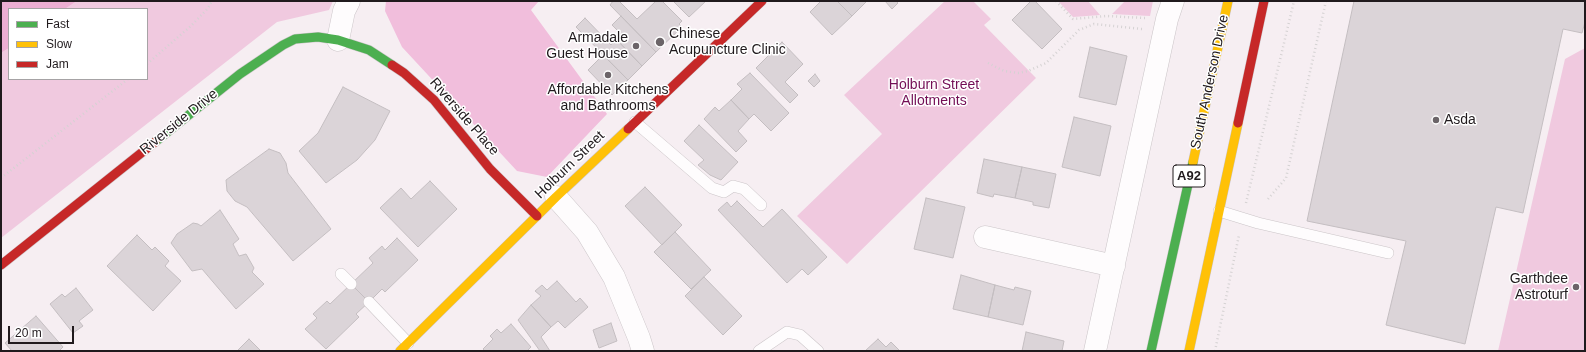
<!DOCTYPE html>
<style>
body{margin:0}
#map{position:relative;width:1586px;height:352px;overflow:hidden;background:#f6eef2;font-family:Helvetica,sans-serif}
canvas{display:block}
.frame{position:absolute;inset:0;border:2px solid #201a1d;pointer-events:none}
.legend{position:absolute;left:8px;top:8px;width:140px;height:72px;box-sizing:border-box;background:#fff;border:1px solid #a6a3a5;margin:0;padding:5px 7px;list-style:none;font-size:12px;color:#201a1d}
.legend li{display:flex;align-items:center;gap:8px;height:20px}
.legend b{width:20px;border:1px solid #a6a3a5}
.scale{position:absolute;left:8px;top:326px;width:66px;height:18px;box-sizing:border-box;border:2px solid #201a1d;border-top:0;padding-left:5px;font-size:12px;line-height:14px;white-space:nowrap;color:#201a1d;-webkit-text-stroke:3px #fff;paint-order:stroke}
</style>
<div id="map">
<canvas width="1586" height="352"></canvas>
<div class="frame"></div>
<ul class="legend">
<li><b style="height:5px;background:#4caf50"></b>Fast</li>
<li><b style="height:5px;background:#ffc107"></b>Slow</li>
<li><b style="height:5px;background:#c62828"></b>Jam</li>
</ul>
<div class="scale">20 m</div>
</div>
<script>
const g = document.querySelector('canvas').getContext('2d');
g.lineJoin = 'round';
function fill(path, color) { g.fillStyle = color; g.fill(path, 'evenodd'); }
const poly = rows => new Path2D(rows.map(r => 'M' + r).join(''));
function stroke(path, color, width, dash) { g.strokeStyle = color; g.lineWidth = width; g.lineCap = dash ? 'butt' : 'round'; g.setLineDash(dash || []); g.stroke(path); }
function drawText(font, color, halo, rows, align = 'center') {
  g.font = font + ' Helvetica,sans-serif'; g.lineWidth = 3; g.setLineDash([]); g.textBaseline = 'middle'; g.strokeStyle = halo; g.fillStyle = color; for (const [text, x, y, turn = 0] of rows) {
    g.save(); g.translate(x, y); g.rotate((+turn || 0) * Math.PI / 180); g.textAlign = isNaN(turn) ? turn : align; if (halo) g.strokeText(text, 0, 0); g.fillText(text, 0, 0); g.restore();
  }
}
fill(poly([
 [77,1,333,1,329,10,277,22,1,238,1,53,9,48,9,79,147,79,147,9,65,9],
 [945,1,973,1,991,19,984,25,1036,78,847,264,797,216,882,134,844,95],
 [1058,1,1088,1,1100,15,1073,17],
 [1125,1,1153,1,1150,16,1112,14],
 [1585,48,1585,351,1498,351,1565,59]
]), '#f0c9df');
fill(poly([
 [386,1,539,1,531,10,607,114,547,177,517,171,402,47,385,11]
]), '#f1bedc');
fill(poly([
 [1,1,77,1,65,9,9,9,9,48,1,53]
]), '#ecaed2');
const building = poly([
 [613,1,619,1,637,19,656,1,662,1,682,21,679,24,682,27,656,52,610,5,613,1],
 [673,1,706,1,689,17,673,1],
 [821,1,837,1,852,16,832,35,810,12,821,1],
 [837,1,867,1,852,16,837,1],
 [885,1,896,1,898,3,892,9,885,1],
 [1031,1,1035,1,1062,29,1042,49,1012,20,1031,1],
 [1354,1,1585,1,1585,22,1582,33,1563,29,1523,213,1496,207,1465,344,1386,325,1406,241,1307,221,1354,1],
 [621,16,656,52,642,66,616,39,621,34,612,25,621,16],
 [585,18,611,45,616,39,642,66,628,80,576,27,585,18],
 [782,42,803,64,785,82,798,95,790,103,756,68,782,42],
 [1090,47,1127,56,1116,105,1079,97,1090,47],
 [603,55,628,80,612,95,588,70,603,55],
 [750,73,789,113,771,131,754,114,749,119,731,100,742,89,737,84,750,73],
 [815,74,820,81,814,87,808,81,815,74],
 [343,87,390,111,375,140,357,160,326,183,299,151,318,133,343,87],
 [731,100,749,119,738,131,747,141,736,152,704,119,715,107,719,111,731,100],
 [1074,117,1111,126,1100,176,1062,167,1074,117],
 [699,125,738,162,721,180,710,175,698,165,704,160,684,141,699,125],
 [269,149,280,153,286,163,288,173,331,229,293,261,247,207,235,201,227,191,226,180,269,149],
 [984,159,1022,167,1015,198,994,194,993,197,977,193,984,159],
 [1022,167,1056,174,1049,208,1033,205,1033,202,1015,198,1022,167],
 [430,181,457,209,418,247,380,208,401,188,411,199,430,181],
 [645,187,682,225,662,245,625,206,645,187],
 [926,198,965,207,953,258,914,249,926,198],
 [737,201,763,227,782,209,827,257,808,275,802,269,787,283,718,210,727,202,731,207,737,201],
 [220,210,239,239,233,244,239,256,246,254,254,268,252,272,264,284,236,309,202,269,192,271,171,243,177,234,193,223,198,224,201,226,220,210],
 [675,232,711,270,691,289,654,252,675,232],
 [137,235,152,250,155,247,169,261,165,266,181,281,153,311,107,266,137,235],
 [397,238,418,260,385,292,382,289,369,302,351,284,373,263,369,258,382,246,385,250,397,238],
 [961,275,995,285,988,317,953,309,961,275],
 [704,277,742,316,723,335,685,296,704,277],
 [557,281,576,302,580,298,588,307,565,328,558,321,551,327,531,305,541,296,535,291,542,285,547,290,557,281],
 [351,284,369,302,356,314,359,317,326,349,305,329,317,318,313,314,327,301,330,304,351,284],
 [995,285,1014,290,1015,287,1031,291,1023,325,988,317,995,285],
 [76,288,93,310,79,321,83,326,73,333,50,304,62,294,65,297,76,288],
 [531,305,551,327,541,337,550,351,540,351,518,320,531,305],
 [36,316,63,347,59,351,12,351,5,343,36,316],
 [611,323,617,341,599,348,593,330,611,323],
 [511,324,531,347,527,351,485,351,483,349,493,339,490,336,497,329,501,333,511,324],
 [1026,332,1064,341,1062,351,1022,351,1026,332],
 [249,339,261,351,237,351,249,339],
 [878,339,886,347,891,342,900,351,865,351,878,339]
]);
fill(building, '#dbd4d8');
stroke(building, '#c4bec1', 1);
const lane = poly([
 [635,122,712,188,724,192,733,186,744,189,761,205],
 [1219,211,1258,223,1388,253],
 [341,274,351,284],
 [369,302,408,343],
 [759,351,787,332,800,335,818,351]
]);
const street = poly([
 [338,40,344,11,349,1],
 [556,197,587,232,614,277,639,338,643,351],
 [985,237,1114,266],
 [1095,351,1167,19,1173,1]
]);
const fast = poly([
 [155,142,240,74,283,45,295,39,318,37,338,40,369,50,392,65],
 [1151,351,1193,162]
]);
const slow = poly([
 [1193,162,1228,1],
 [400,351,556,197,628,129],
 [1189,351,1238,123]
]);
const jam = poly([
 [392,65,404,73,434,100,490,169,537,216],
 [1238,123,1264,1],
 [628,129,762,1],
 [1,265,155,142]
]);
stroke(lane, '#cbc5c8', 12);
stroke(street, '#cbc5c8', 23);
stroke(fast, '#cbc5c8', 10);
stroke(slow, '#cbc5c8', 10);
stroke(jam, '#cbc5c8', 10);
stroke(poly([
 [1056,1,1073,19,1106,16,1145,18],
 [988,63,1004,71,1018,73,1028,71,1046,63,1079,30,1094,24,1142,29],
 [147,64,192,25,208,8,212,1],
 [1,178,128,79],
 [1268,199,1286,178,1326,1],
 [1246,203,1294,1],
 [1215,351,1239,235]
]), '#d5d2d3', 2.5, [1, 3]);
stroke(lane, '#fefcfd', 11);
stroke(street, '#fefcfd', 22);
stroke(fast, '#4caf50', 9);
stroke(slow, '#ffc107', 9);
stroke(jam, '#c62828', 9);
for (const [x, y, r, color] of [
 [660,42,5,"#6b6468"],
 [636,46,4,"#6b6468"],
 [608,75,4,"#6b6468"],
 [1436,120,4,"#6b6468"],
 [1576,287,4,"#6b6468"]
]) { const dot = new Path2D(); dot.arc(x, y, r, 0, 2 * Math.PI); g.fillStyle = color; g.fill(dot); stroke(dot, '#fff', 1.5); }
for (const [x, y, w] of [
 [1189,176,32]
]) { const box = new Path2D(); box.roundRect(x - w / 2, y - 11, w, 22, 3); g.fillStyle = '#fff'; g.fill(box); stroke(box, '#201a1d', 1); }
drawText('bold 13px', '#201a1d', null, [
 ["A92",1189,176]
]);
drawText('14px', '#201a1d', '#fff', [
 ["Chinese",669,34],
 ["Acupuncture Clinic",669,50],
 ["Armadale",628,38,"right"],
 ["Guest House",628,54,"right"],
 ["Affordable Kitchens",608,90,"center"],
 ["and Bathrooms",608,106,"center"],
 ["Asda",1444,120],
 ["Garthdee",1568,279,"right"],
 ["Astroturf",1568,295,"right"]
], 'left');
drawText('14px', '#201a1d', '#fff', [
 ["South Anderson Drive",1210,82,-78],
 ["Riverside Place",464,117,49],
 ["Riverside Drive",179,122,-39],
 ["Holburn Street",570,165,-44]
]);
drawText('14px', '#730d55', '#fff', [
 ["Holburn Street",934,85],
 ["Allotments",934,101]
]);
</script>
